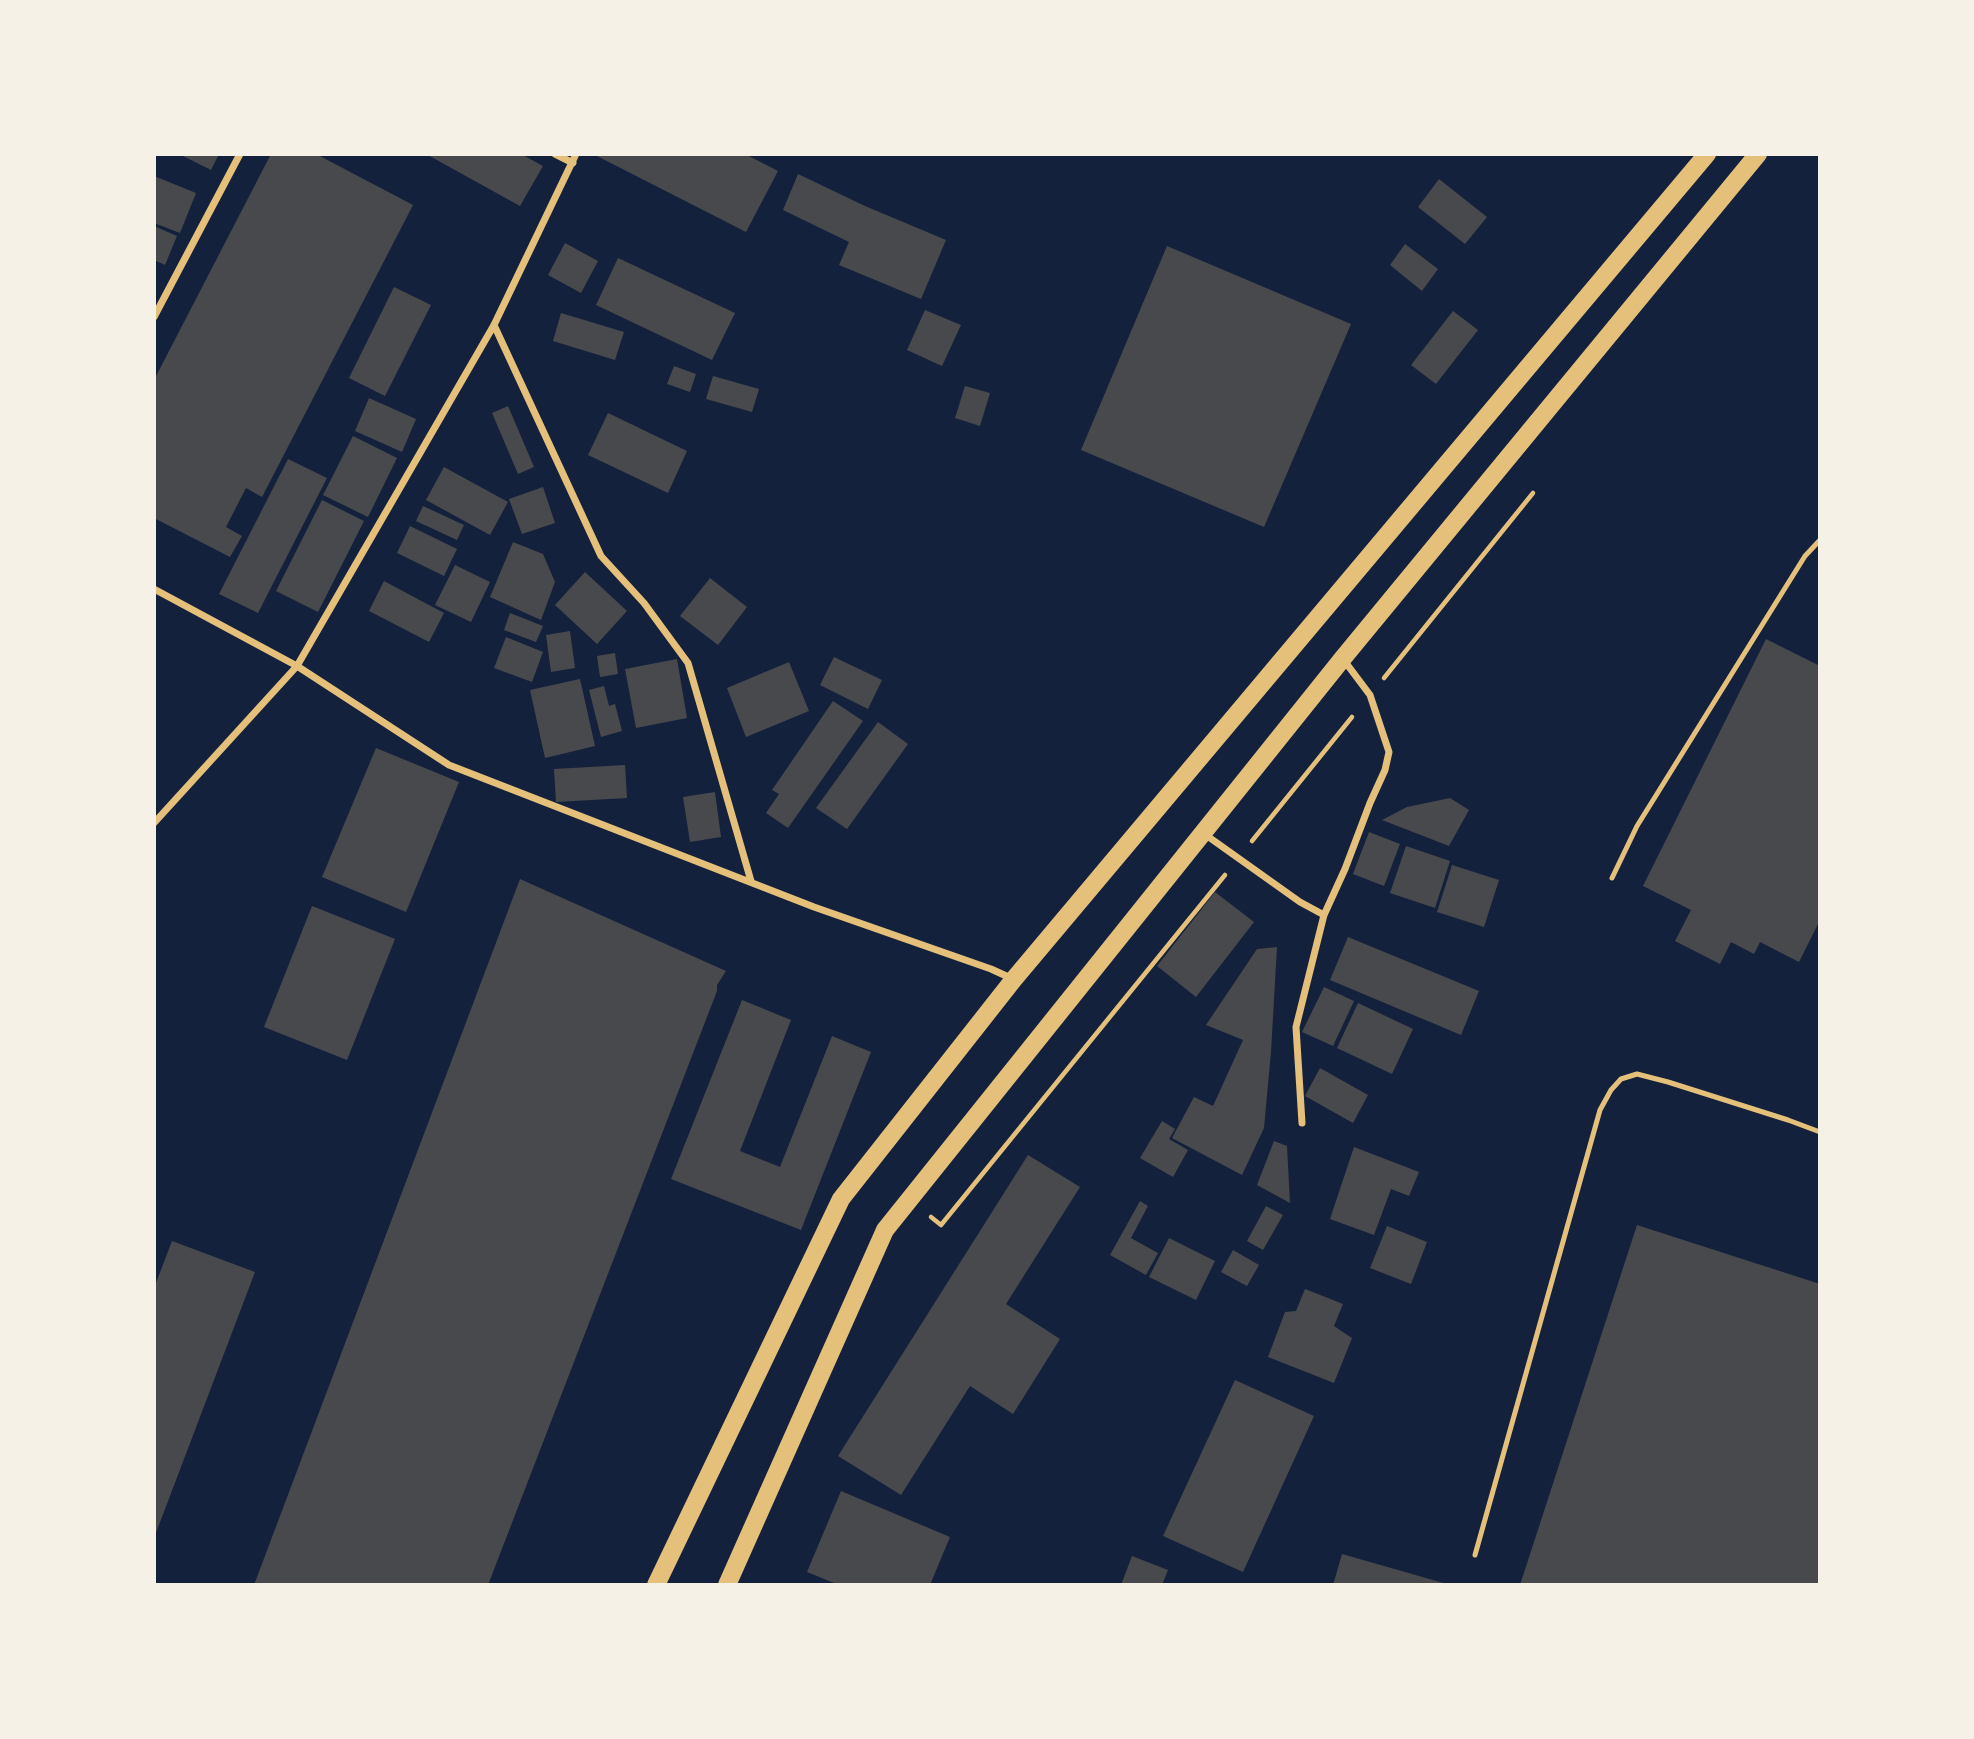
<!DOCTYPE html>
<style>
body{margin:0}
#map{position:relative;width:1974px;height:1739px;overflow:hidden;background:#14213d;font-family:Georgia,serif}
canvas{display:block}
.frame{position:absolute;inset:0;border:156px solid #f6f1e7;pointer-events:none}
</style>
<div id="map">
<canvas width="1974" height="1739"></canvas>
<div class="frame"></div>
</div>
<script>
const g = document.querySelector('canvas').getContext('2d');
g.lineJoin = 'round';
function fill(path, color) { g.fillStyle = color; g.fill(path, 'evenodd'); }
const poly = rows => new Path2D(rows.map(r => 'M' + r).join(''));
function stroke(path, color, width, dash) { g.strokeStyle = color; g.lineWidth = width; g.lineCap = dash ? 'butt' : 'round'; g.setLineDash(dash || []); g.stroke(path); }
fill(poly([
 [179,154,219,154,211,170],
 [271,154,316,154,413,205,262,497,246,488,226,527,242,536,230,557,154,518,154,380],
 [426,154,521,154,543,166,520,206],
 [598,154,745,154,778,171,746,232,597,156],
 [798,174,865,206,946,240,921,299,839,265,849,242,783,210],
 [154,176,196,193,180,233,154,223],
 [1439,179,1487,217,1465,244,1418,207],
 [154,226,177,236,165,265,154,260],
 [565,243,598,261,581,293,548,275],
 [1405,244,1438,269,1422,291,1390,265],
 [1167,246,1351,324,1264,527,1081,450],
 [618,258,735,313,712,360,596,305],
 [394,287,431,305,385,396,349,378],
 [925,310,961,325,942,366,907,350],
 [1453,311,1478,330,1436,384,1411,365],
 [561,313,624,332,615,360,553,341],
 [674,366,696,374,690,392,667,384],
 [713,376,759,389,752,412,706,399],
 [965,386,990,393,980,426,955,418],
 [369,398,416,419,402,452,355,431],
 [508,406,534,467,518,474,492,413],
 [608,413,687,451,668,493,588,455],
 [353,436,397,458,368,517,323,495],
 [288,459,327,478,258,613,219,594],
 [444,467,508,502,490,535,426,500],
 [543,487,555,523,522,534,509,499],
 [322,500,364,521,318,612,276,591],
 [423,506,464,525,457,540,416,521],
 [410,526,457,549,444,576,397,553],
 [513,542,543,554,555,582,541,620,490,597],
 [455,565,490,582,471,622,435,605],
 [585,572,627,611,597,644,555,605],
 [710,578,747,607,718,645,680,616],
 [384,581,444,613,429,642,369,611],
 [510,613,543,626,536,642,504,630],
 [570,631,575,668,551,672,546,635],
 [506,637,543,652,532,682,494,668],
 [1766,639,1820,666,1820,920,1799,962,1760,942,1754,954,1731,942,1720,964,1675,941,1691,910,1643,886],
 [615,653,618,674,600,677,597,656],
 [834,657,882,680,868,709,820,685],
 [677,659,687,718,636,728,625,669],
 [789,662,809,711,746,737,727,688],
 [580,679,595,746,545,758,530,690],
 [604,686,609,706,615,704,622,731,601,737,589,690],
 [833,701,863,721,788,828,766,813,779,794,772,790],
 [878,722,908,744,847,829,816,808],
 [376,748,459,782,406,912,322,877],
 [625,765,627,798,556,802,554,769],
 [715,792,721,837,690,842,683,797],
 [1450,798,1469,810,1449,846,1382,820,1407,807],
 [1369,832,1400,844,1384,886,1353,874],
 [1406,846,1450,861,1435,908,1390,893],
 [1452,865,1499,880,1484,927,1437,912],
 [520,879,726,971,717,985,717,991,488,1585,254,1585],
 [1215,892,1254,922,1196,997,1157,966],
 [312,906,395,939,347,1060,264,1027],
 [1348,937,1479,991,1461,1035,1330,980],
 [1277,947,1271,1052,1264,1128,1242,1175,1172,1138,1194,1097,1213,1106,1243,1040,1206,1025,1257,949],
 [1324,987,1354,1001,1333,1046,1302,1032],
 [742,1000,791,1020,740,1151,780,1167,832,1036,871,1052,801,1230,671,1179],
 [1358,1003,1413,1029,1392,1074,1337,1048],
 [1320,1068,1368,1095,1353,1123,1305,1096],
 [1162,1121,1175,1129,1169,1139,1188,1150,1173,1177,1140,1158],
 [1274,1141,1287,1146,1290,1203,1257,1185],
 [1354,1147,1419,1172,1409,1196,1391,1189,1374,1235,1330,1219],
 [1028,1155,1080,1187,1006,1304,1060,1339,1013,1414,970,1386,901,1495,838,1456],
 [1140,1201,1148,1206,1131,1238,1158,1253,1146,1275,1110,1255],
 [1266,1206,1283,1215,1263,1250,1247,1241],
 [1637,1225,1820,1284,1820,1585,1520,1585],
 [1387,1226,1427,1242,1411,1284,1370,1268],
 [1169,1238,1215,1261,1196,1300,1149,1277],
 [172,1241,255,1272,154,1538,154,1288],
 [1233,1250,1259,1265,1247,1286,1221,1272],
 [1305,1289,1343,1304,1334,1326,1352,1338,1334,1383,1268,1357,1285,1312,1296,1311],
 [1235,1380,1314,1416,1243,1572,1163,1536],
 [841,1491,950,1537,930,1585,839,1585,807,1572],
 [1342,1554,1447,1584,1447,1585,1333,1585],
 [1132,1556,1168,1570,1162,1585,1121,1585]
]), '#48494c');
stroke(poly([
 [1384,678,1533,493],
 [1252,841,1352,717],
 [931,1217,941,1225,1225,875]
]), '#e5c07b', 4.5);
stroke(poly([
 [1612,878,1637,826,1805,556,1820,540],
 [1475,1555,1600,1110,1611,1090,1621,1079,1637,1074,1668,1082,1788,1120,1820,1132]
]), '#e5c07b', 5);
stroke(poly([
 [555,154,573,163],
 [154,317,240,154],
 [494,325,601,556,644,603,688,663,751,881],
 [154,589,297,666,449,765,814,907,991,969,1013,979],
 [154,823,297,666,494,325,576,154],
 [1203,833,1300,902,1324,915],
 [1302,1123,1296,1027,1324,915,1345,869,1370,803,1385,770,1389,752,1370,695,1343,659]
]), '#e5c07b', 7);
stroke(poly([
 [656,1585,841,1199,1014,979,1707,154],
 [727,1585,885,1230,1343,658,1758,154]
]), '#e5c07b', 18);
</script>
